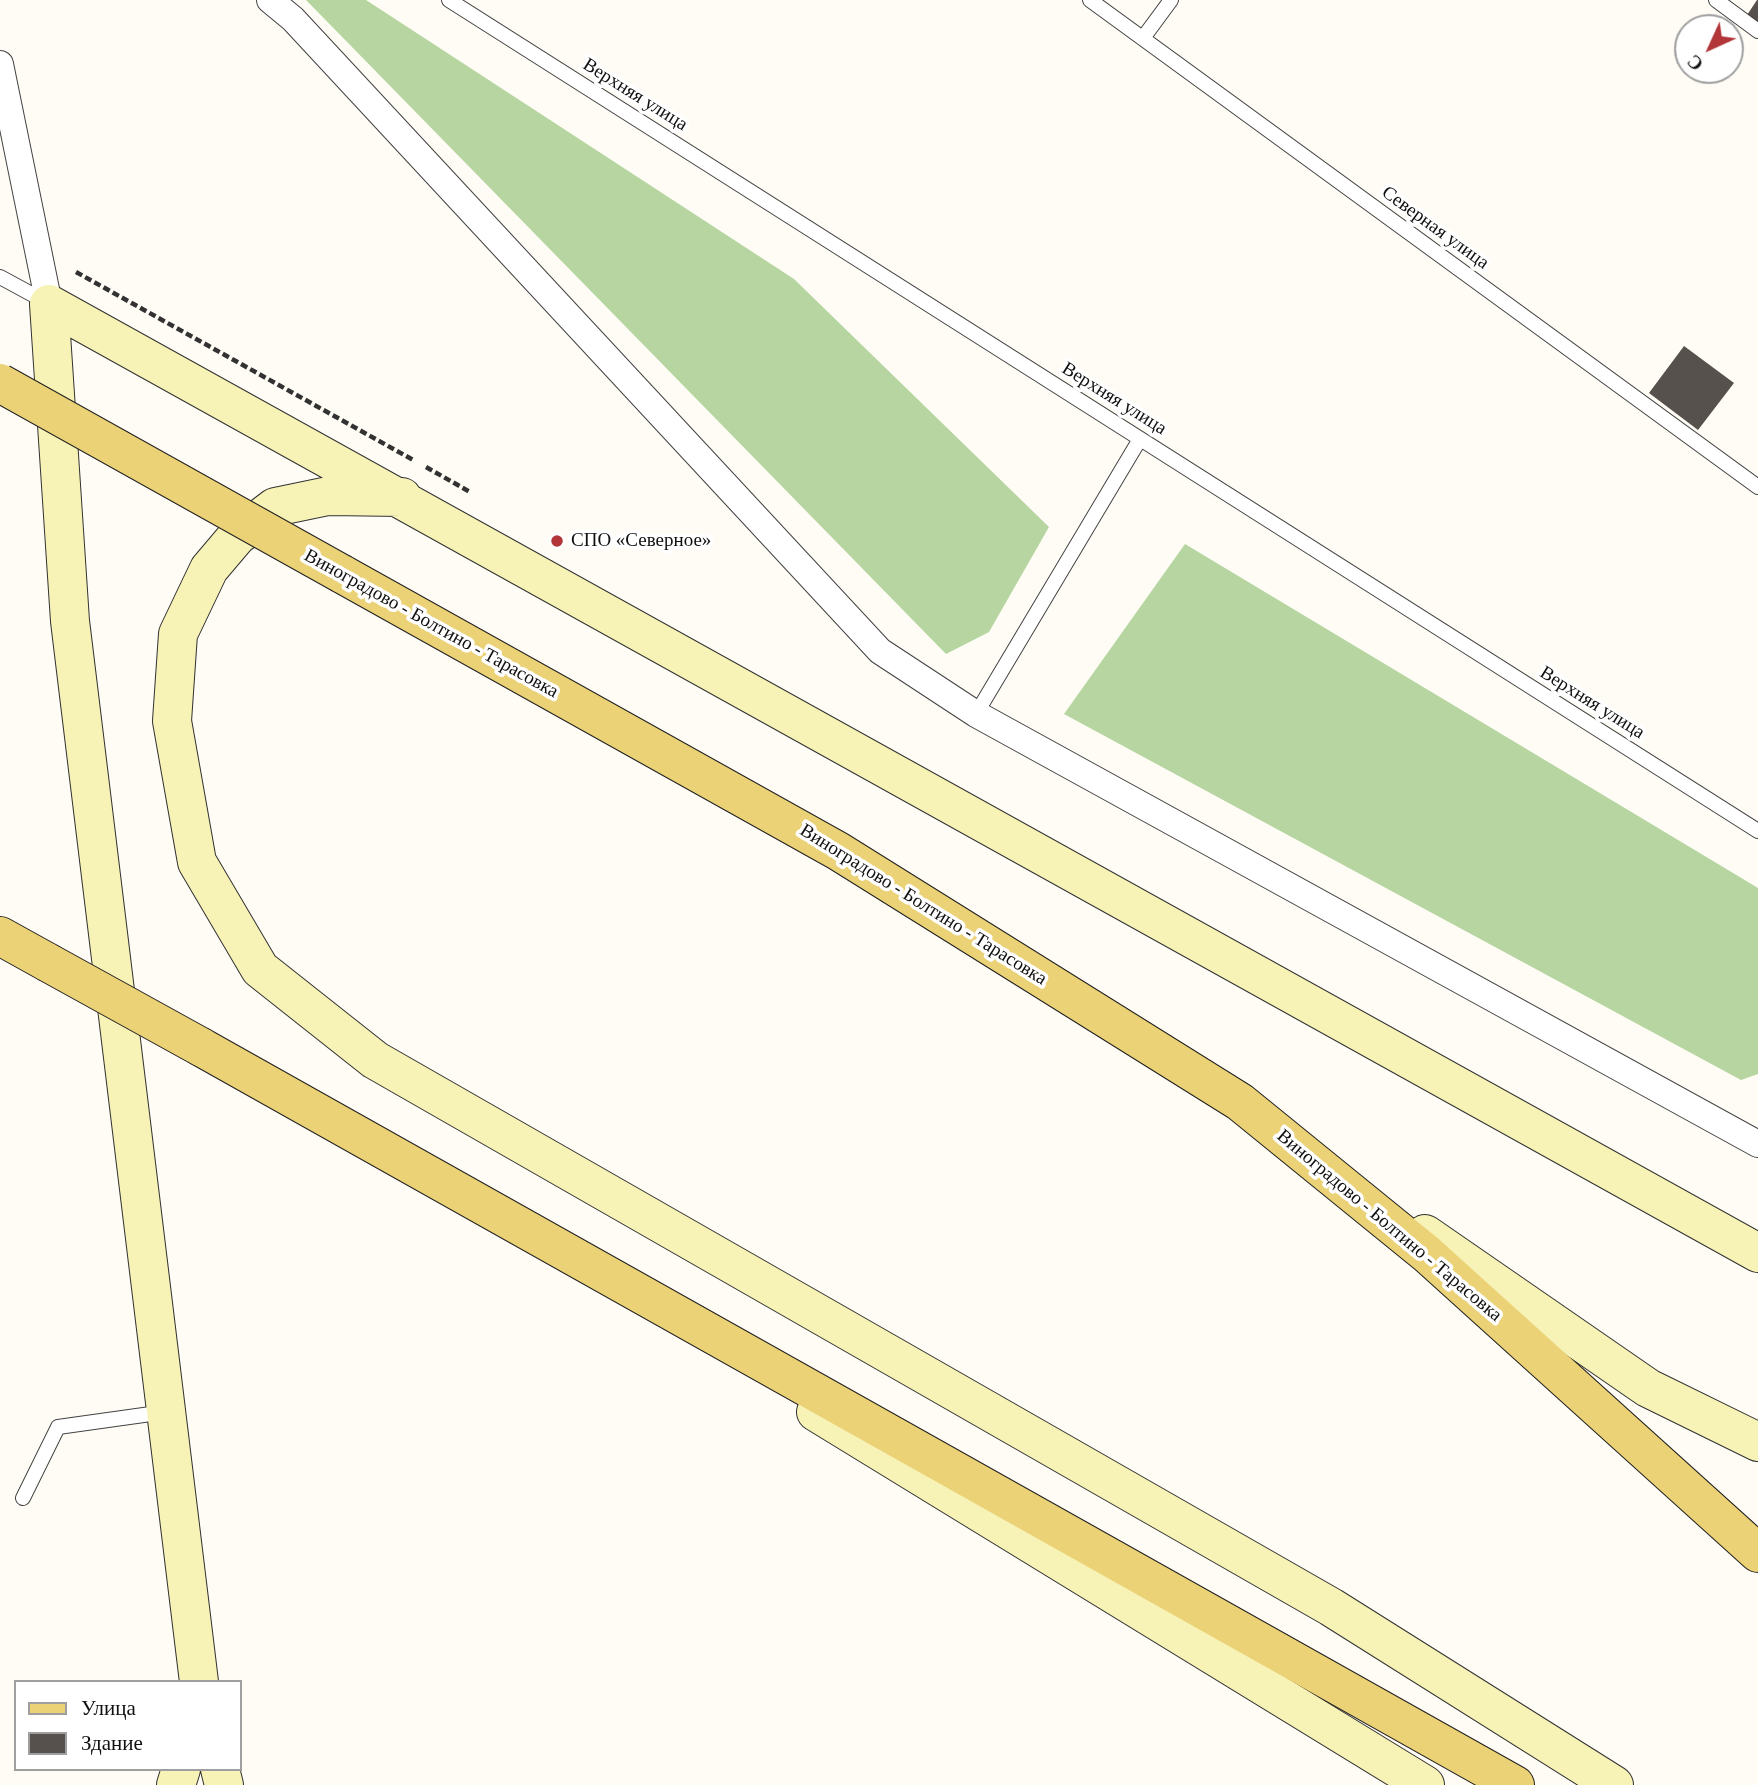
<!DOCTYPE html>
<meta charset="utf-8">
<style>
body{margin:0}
#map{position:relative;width:1758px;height:1785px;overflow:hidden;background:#fefcf4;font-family:"Times New Roman",serif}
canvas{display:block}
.legend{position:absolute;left:14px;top:1680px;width:228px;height:91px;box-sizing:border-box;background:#fff;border:2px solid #9f9f9f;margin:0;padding:9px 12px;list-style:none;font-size:21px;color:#101010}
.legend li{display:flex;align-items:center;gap:14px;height:35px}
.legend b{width:35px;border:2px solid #9f9f9f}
.north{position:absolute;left:1674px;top:14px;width:70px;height:70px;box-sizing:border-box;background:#fff;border:2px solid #9f9f9f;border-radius:50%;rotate:225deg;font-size:19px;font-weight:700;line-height:28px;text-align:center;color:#101010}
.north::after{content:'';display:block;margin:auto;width:24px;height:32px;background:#b23537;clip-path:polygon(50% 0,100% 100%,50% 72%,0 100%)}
</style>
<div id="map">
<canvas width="1758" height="1785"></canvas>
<ul class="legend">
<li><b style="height:9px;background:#ebd277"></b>Улица</li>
<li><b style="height:19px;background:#57514d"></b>Здание</li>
</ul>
<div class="north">С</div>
</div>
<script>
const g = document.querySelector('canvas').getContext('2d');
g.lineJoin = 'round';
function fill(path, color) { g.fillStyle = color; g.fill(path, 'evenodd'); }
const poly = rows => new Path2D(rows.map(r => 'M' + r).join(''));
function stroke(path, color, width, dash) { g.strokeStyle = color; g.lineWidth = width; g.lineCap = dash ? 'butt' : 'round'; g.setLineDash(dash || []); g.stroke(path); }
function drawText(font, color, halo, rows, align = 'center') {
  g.font = font + ' "Times New Roman",serif'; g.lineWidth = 7; g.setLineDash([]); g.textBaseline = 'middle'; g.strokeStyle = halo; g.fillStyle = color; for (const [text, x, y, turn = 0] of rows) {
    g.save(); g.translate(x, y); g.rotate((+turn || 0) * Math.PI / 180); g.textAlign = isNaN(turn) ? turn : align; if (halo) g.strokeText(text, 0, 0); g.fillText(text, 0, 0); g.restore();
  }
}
fill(poly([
 [306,0,366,0,794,279,1049,527,989,632,946,654],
 [1185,544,1758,888,1758,1074,1741,1080,1064,714]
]), '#b6d5a1');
fill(poly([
 [1757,0,1758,0,1758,22,1747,15],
 [1684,346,1734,383,1698,430,1649,393]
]), '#57514d');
const service = poly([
 [449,0,1758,831],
 [1090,0,1758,487],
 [1716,0,1758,31],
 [1143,38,1171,0],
 [0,277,48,303],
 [976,714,1140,439],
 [23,1498,58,1427,165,1412]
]);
const minor = poly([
 [270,0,293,19,880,651,976,714,1758,1144],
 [0,64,49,304]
]);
const secondary = poly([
 [49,304,1758,1253],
 [49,304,70,621,199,1682],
 [402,497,328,496,275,507,237,536,209,569,178,634,172,721,197,862,260,969,375,1060,1331,1607,1614,1785],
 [1425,1234,1648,1388,1758,1442],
 [816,1412,1425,1785],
 [220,1769,224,1785],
 [176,1785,181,1769]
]);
const primary = poly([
 [342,574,838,851,1240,1102,1427,1254,1758,1553],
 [0,936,47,962],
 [201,1047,1515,1785]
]);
stroke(service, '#434343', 16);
stroke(minor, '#434343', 28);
stroke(secondary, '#323232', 40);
stroke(primary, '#212121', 40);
stroke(poly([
 [76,272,415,461],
 [426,467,470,492]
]), '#323232', 4.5, [7, 3.5]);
stroke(service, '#fff', 14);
stroke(minor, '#fff', 26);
stroke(secondary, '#f7f2b6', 38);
stroke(primary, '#ebd277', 38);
const primaryBridge = poly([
 [0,383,342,574],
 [47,962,201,1047]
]);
stroke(primaryBridge, '#212121', 40, []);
stroke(primaryBridge, '#ebd277', 38);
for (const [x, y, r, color] of [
 [557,541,7,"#b23537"]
]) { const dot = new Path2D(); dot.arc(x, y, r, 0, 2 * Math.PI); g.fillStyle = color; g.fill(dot); stroke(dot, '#fff', 2.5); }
drawText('19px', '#101010', '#fff', [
 ["Верхняя улица",635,95,32],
 ["Северная улица",1435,228,36],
 ["Верхняя улица",1114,399,32],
 ["Виноградово - Болтино - Тарасовка",431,624,29],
 ["Верхняя улица",1592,703,32],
 ["Виноградово - Болтино - Тарасовка",923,905,32],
 ["Виноградово - Болтино - Тарасовка",1389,1226,40]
]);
drawText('19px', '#101010', '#fff', [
 ["СПО «Северное»",571,541]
], 'left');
</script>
